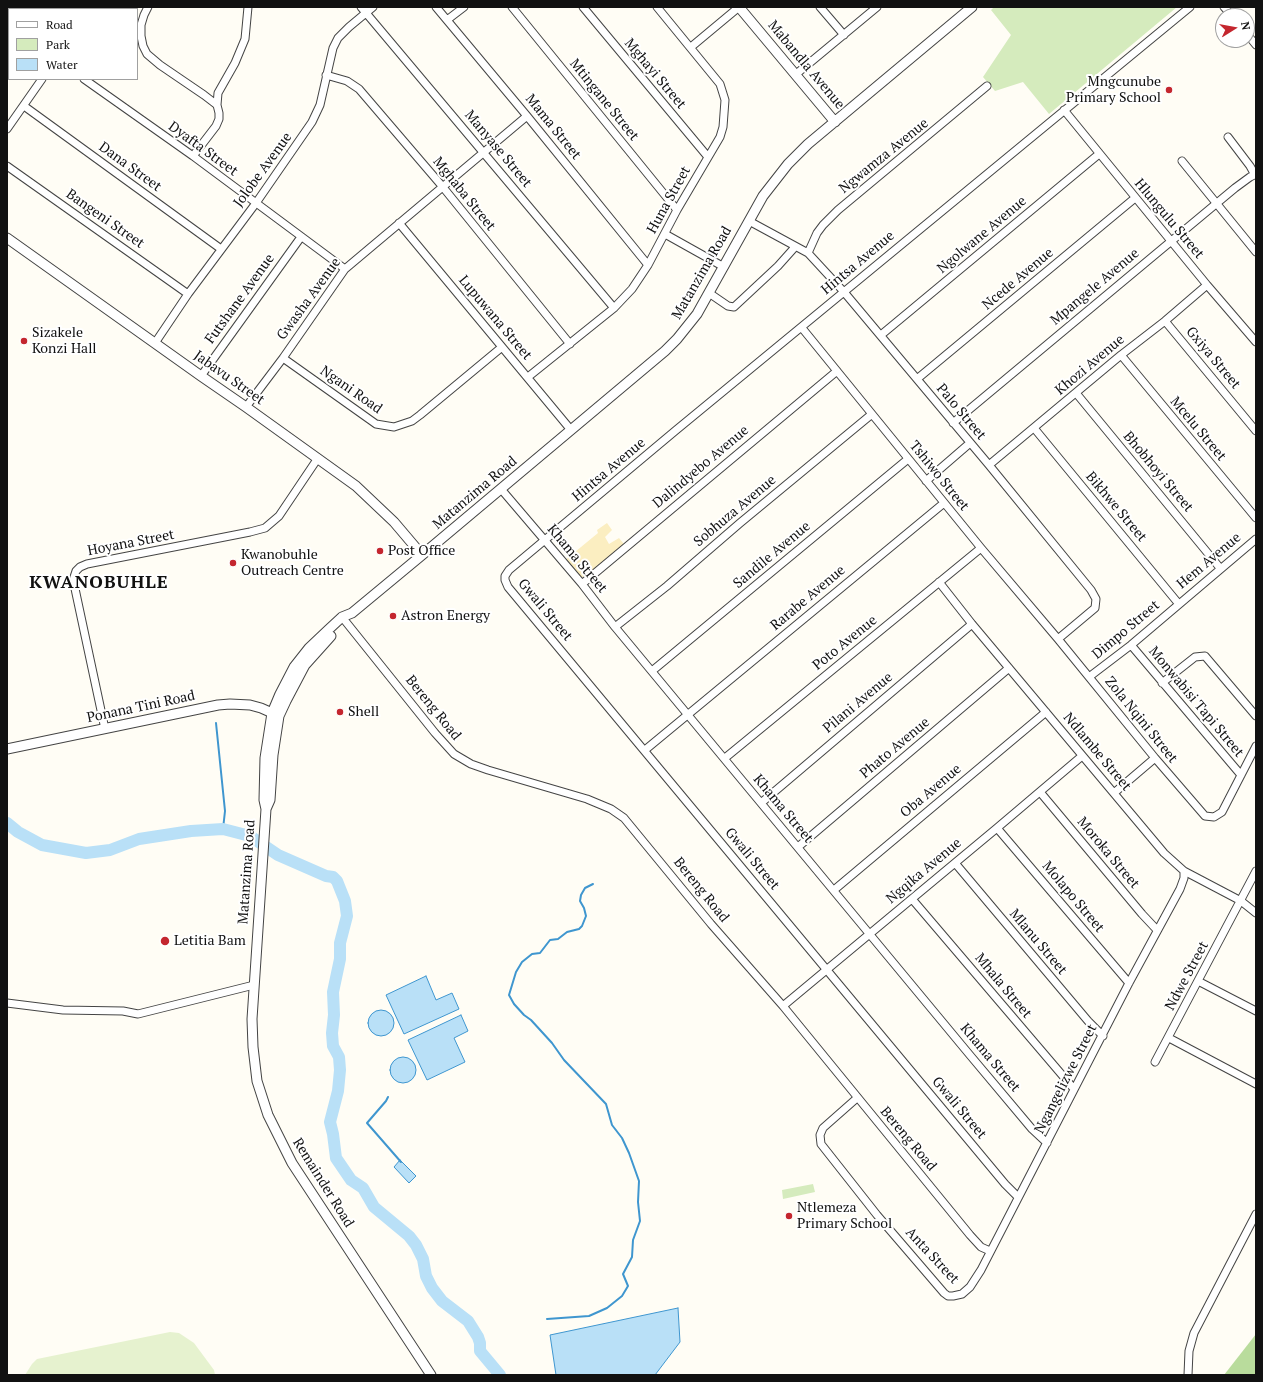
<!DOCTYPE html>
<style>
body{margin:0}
#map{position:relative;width:1263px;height:1382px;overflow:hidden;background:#fffdf5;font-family:"PT Serif",serif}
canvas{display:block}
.frame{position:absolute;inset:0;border:8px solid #111;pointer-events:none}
.legend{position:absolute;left:8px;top:8px;width:130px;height:72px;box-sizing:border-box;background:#fff;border:1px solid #a0a0a0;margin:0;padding:5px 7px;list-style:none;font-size:12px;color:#111}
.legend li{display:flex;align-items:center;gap:8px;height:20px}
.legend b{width:20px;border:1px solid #a0a0a0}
.north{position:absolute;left:1215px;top:8px;width:40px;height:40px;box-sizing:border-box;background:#fff;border:1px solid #a0a0a0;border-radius:50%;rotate:79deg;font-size:11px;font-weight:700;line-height:16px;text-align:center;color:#111}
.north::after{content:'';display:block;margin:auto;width:14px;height:18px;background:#c4262e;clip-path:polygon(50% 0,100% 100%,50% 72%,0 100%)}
</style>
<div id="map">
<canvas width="1263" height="1382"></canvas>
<div class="frame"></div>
<ul class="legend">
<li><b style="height:5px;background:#fff"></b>Road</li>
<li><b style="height:11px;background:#d5ebbd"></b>Park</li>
<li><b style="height:11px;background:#b9e0f7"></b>Water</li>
</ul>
<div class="north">N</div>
</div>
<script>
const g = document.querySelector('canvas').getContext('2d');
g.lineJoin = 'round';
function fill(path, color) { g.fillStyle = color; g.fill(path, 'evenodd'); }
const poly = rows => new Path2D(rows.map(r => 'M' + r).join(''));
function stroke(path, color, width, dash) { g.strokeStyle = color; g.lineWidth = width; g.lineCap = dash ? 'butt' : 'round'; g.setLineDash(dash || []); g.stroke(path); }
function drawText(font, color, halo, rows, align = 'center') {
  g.font = font + ' "PT Serif",serif'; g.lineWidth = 4; g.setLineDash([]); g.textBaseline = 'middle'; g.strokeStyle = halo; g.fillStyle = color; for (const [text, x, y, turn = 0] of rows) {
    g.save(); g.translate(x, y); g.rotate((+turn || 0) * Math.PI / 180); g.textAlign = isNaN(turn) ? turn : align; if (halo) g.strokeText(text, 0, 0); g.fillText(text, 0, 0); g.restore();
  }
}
fill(poly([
 [994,7,1177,7,1049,114,1023,82,995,91,983,77,1011,35,991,10],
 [813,1184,815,1192,783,1199,782,1190]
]), '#d5ebbd');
fill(poly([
 [1256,1334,1256,1375,1224,1375]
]), '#b9dc9c');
fill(poly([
 [607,523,612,530,605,537,609,544,619,538,624,544,593,571,583,577,578,577,564,561,598,533,597,530]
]), '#fbeec1');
fill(poly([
 [170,1332,179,1333,194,1343,214,1370,215,1375,25,1375,32,1364,37,1359]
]), '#e6f2cf');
const water = poly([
 [426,976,436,1000,452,993,459,1009,404,1034,386,995,426,976],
 '368 1023a13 13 0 1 1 26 0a13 13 0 1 1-26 0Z',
 [461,1015,468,1031,454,1038,465,1062,427,1080,408,1040,461,1015],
 '390 1070a13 13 0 1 1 26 0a13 13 0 1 1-26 0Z',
 [400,1160,416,1176,409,1183,394,1167,400,1160],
 [678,1308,680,1342,655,1375,556,1375,550,1335,678,1308]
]);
fill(water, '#b9e0f7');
stroke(water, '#3f96cf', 1);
stroke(poly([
 [216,723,225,811,223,829],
 [388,1097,386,1101,367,1123,401,1162],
 [547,1319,589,1316,607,1308,622,1296,628,1286,623,1274,632,1257,633,1240,640,1221,638,1202,639,1181,629,1153,622,1138,612,1125,606,1104,564,1060,552,1043,531,1020,524,1015,514,1004,509,995,516,972,522,962,532,954,540,953,550,940,558,939,567,932,579,929,582,926,586,916,584,908,580,901,581,895,585,888,593,884]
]), '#3f96cf', 2);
stroke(poly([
 [7,823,18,832,42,845,86,853,110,850,139,839,191,831,223,829,250,836,278,855,326,876,333,877,337,881,345,901,347,916,340,943,340,959,333,992,334,1015,332,1033,333,1046,339,1057,340,1070,338,1091,330,1122,333,1134,336,1158,351,1180,363,1188,374,1207,409,1236,416,1245,423,1259,426,1276,432,1288,442,1301,468,1321,478,1337,480,1343,480,1351,500,1375]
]), '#b9e0f7', 12);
const minor = poly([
 [148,7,144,15,141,25,141,36,143,46,147,54,160,65,204,95,217,105,219,113,219,119,216,126,193,156],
 [361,7,614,308],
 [436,7,527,116,648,265],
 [512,7,677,210],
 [583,7,708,157],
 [820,7,844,35],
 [1224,7,1232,16],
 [15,9,16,7],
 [84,9,85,7],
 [447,20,464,7],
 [7,22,9,19],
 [1247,34,1256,45],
 [691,47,739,7],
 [326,75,347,81,359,89,442,186,570,344],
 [795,75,877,7],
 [84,79,193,156,345,269],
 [217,105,218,93,235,63,245,39,248,7],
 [24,106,221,249],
 [1064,110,1207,285,1256,342],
 [7,129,42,79],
 [1228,137,1250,166,1255,175],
 [1182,161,1256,252],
 [7,166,188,294],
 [749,221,808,253,844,292,989,465,1091,590,1096,599,1095,608,1058,639],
 [399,223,571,430],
 [665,234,724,267],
 [808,253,817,233,823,225,838,210,987,86],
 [709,293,728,306,734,307,778,266,795,247],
 [1165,321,1256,431],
 [802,328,981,548,1058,639,1155,758,1205,816,1214,817,1222,812,1256,746],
 [881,335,1099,154],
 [155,343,188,294,256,203,312,122,320,105,333,48,338,38,349,27,373,7],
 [1121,355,1256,518],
 [283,358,376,424,394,427,412,421,420,415,502,347],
 [201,376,301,237],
 [528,377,614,308,632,289,648,265,677,210,720,137,723,127,725,100,720,84,657,7],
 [917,379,1135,198],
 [1076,393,1220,568],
 [246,407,283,358,345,269,527,116],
 [953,423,1235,188,1250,177,1256,174],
 [1034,428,1178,603],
 [989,465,1121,355,1165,321,1207,285],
 [926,481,970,443],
 [501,489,582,584,615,627,969,1054,1032,1129,1047,1143],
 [939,582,972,624,1164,853,1184,871,1241,901,1256,913],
 [582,584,837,371],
 [342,617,435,733,454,754,471,764,488,770,587,799,611,809,624,818,711,924,783,1006,970,1235,981,1247,990,1251],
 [615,627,667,586,740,523,872,414],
 [1131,645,1241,775],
 [652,671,908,459],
 [1089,677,1131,645,1256,539],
 [1162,683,1195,657,1205,656,1256,716],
 [105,729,74,584,74,577,76,571,80,567,87,564,250,532,265,528,279,516,318,458],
 [645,750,944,503],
 [725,758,981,548],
 [1040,792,1142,914,1157,930],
 [1114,793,1155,758],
 [761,803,972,624],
 [997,828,1129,983],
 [798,847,1009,668],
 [955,863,1088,1021,1103,1036],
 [834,890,1046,712],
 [912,899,1074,1089],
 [1198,981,1256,1011],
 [7,1003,63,1010,123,1011,138,1014,254,985],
 [783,1006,997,828,1082,756],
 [1169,1038,1256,1084],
 [1155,1062,1256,871],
 [857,1098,823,1128,820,1135,821,1144,877,1215,944,1293,948,1296,953,1296,962,1294,970,1287,981,1270,1129,983,1180,889,1184,878,1184,871],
 [1018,1197,1005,1184,508,587,505,580,505,576,509,570,675,431,1190,7],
 [1188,1375,1189,1351,1194,1333,1256,1214]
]);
const tertiary = poly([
 [739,7,835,122],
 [7,238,201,376,246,407,356,486,394,522,422,555],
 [7,749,218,705,230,704,250,705,261,708,279,716],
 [266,809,270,800,273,755,279,716,286,701,305,665,331,636],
 [431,1375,292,1163,268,1115,257,1081,253,1047,252,1019,266,809,264,800,265,758,272,713,280,694,294,667,309,648,328,630,342,617,352,613,422,555,665,351,677,339,697,314,763,196,788,164,808,144,972,7]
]);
stroke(minor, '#444', 9);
stroke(tertiary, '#444', 11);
stroke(minor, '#fff', 7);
stroke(tertiary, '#fff', 9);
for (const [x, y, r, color] of [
 [1169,90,4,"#c4262e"],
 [24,341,4,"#c4262e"],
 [380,551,4,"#c4262e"],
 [233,563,4,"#c4262e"],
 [393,616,4,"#c4262e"],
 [340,712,4,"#c4262e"],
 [165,941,5,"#c4262e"],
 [789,1216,4,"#c4262e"]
]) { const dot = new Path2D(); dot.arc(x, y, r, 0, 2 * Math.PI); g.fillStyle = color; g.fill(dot); stroke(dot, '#fff', 1.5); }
drawText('14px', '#111', '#fff', [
 ["Mabandla Avenue",806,65,50],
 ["Mghayi Street",655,74,50],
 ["Mtingane Street",604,100,51],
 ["Mama Street",553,127,51],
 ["Dyafta Street",203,149,36],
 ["Manyase Street",498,149,50],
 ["Ngwamza Avenue",884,156,-39],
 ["Dana Street",130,167,36],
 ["Jolobe Avenue",263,170,-54],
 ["Mghaba Street",464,194,51],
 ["Huna Street",669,200,-61],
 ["Bangeni Street",105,219,35],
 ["Hlungulu Street",1169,219,50],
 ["Ngolwane Avenue",982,235,-40],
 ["Hintsa Avenue",858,263,-40],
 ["Matanzima Road",702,273,-60],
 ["Ncede Avenue",1018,279,-40],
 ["Mpangele Avenue",1095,287,-40],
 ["Futshane Avenue",240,299,-54],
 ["Gwasha Avenue",309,299,-54],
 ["Lupuwana Street",495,318,50],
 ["Gxiya Street",1213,358,50],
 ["Khozi Avenue",1090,365,-40],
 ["Jabavu Street",229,378,35],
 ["Ngani Road",351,390,35],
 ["Palo Street",961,412,50],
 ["Mcelu Street",1198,429,50],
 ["Dalindyebo Avenue",701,467,-40],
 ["Hintsa Avenue",609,470,-40],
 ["Bhobhoyi Street",1158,472,50],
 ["Tshiwo Street",939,476,51],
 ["Matanzima Road",475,493,-40],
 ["Bikhwe Street",1116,507,50],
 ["Sobhuza Avenue",735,511,-40],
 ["Hoyana Street",131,543,-11],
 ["Sandile Avenue",772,555,-40],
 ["Khama Street",577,559,50],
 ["Hem Avenue",1209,561,-40],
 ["Rarabe Avenue",808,598,-40],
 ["Gwali Street",545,610,50],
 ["Dimpo Street",1126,630,-40],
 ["Poto Avenue",845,643,-39],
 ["Monwabisi Tapi Street",1196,702,50],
 ["Pilani Avenue",858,703,-40],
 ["Ponana Tini Road",141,707,-12],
 ["Bereng Road",433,708,51],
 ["Zola Nqini Street",1141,720,51],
 ["Phato Avenue",895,748,-40],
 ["Ndlambe Street",1097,752,50],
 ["Oba Avenue",931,791,-40],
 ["Khama Street",783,809,50],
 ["Moroka Street",1108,853,50],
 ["Gwali Street",752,859,50],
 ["Ngqika Avenue",924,871,-40],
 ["Matanzima Road",247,872,-86],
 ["Bereng Road",701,890,51],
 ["Molapo Street",1073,897,50],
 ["Mlanu Street",1038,942,50],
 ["Ndwe Street",1187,976,-62],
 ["Mhala Street",1003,986,50],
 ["Khama Street",990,1058,50],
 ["Ngangelizwe Street",1066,1079,-63],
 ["Gwali Street",959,1108,50],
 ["Bereng Road",908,1139,50],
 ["Remainder Road",323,1183,58],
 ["Anta Street",932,1256,47]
]);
drawText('14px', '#111', '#fff', [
 ["Mngcunube",1161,82,"right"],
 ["Primary School",1161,98,"right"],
 ["Sizakele",32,333],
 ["Konzi Hall",32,349],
 ["Post Office",388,551],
 ["Kwanobuhle",241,555],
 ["Outreach Centre",241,571],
 ["Astron Energy",401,616],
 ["Shell",348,712],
 ["Letitia Bam",174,941],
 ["Ntlemeza",797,1208],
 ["Primary School",797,1224]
], 'left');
g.letterSpacing = '1px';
drawText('bold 18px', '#111', '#fff', [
 ["KWANOBUHLE",99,583]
]);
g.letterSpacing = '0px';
</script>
